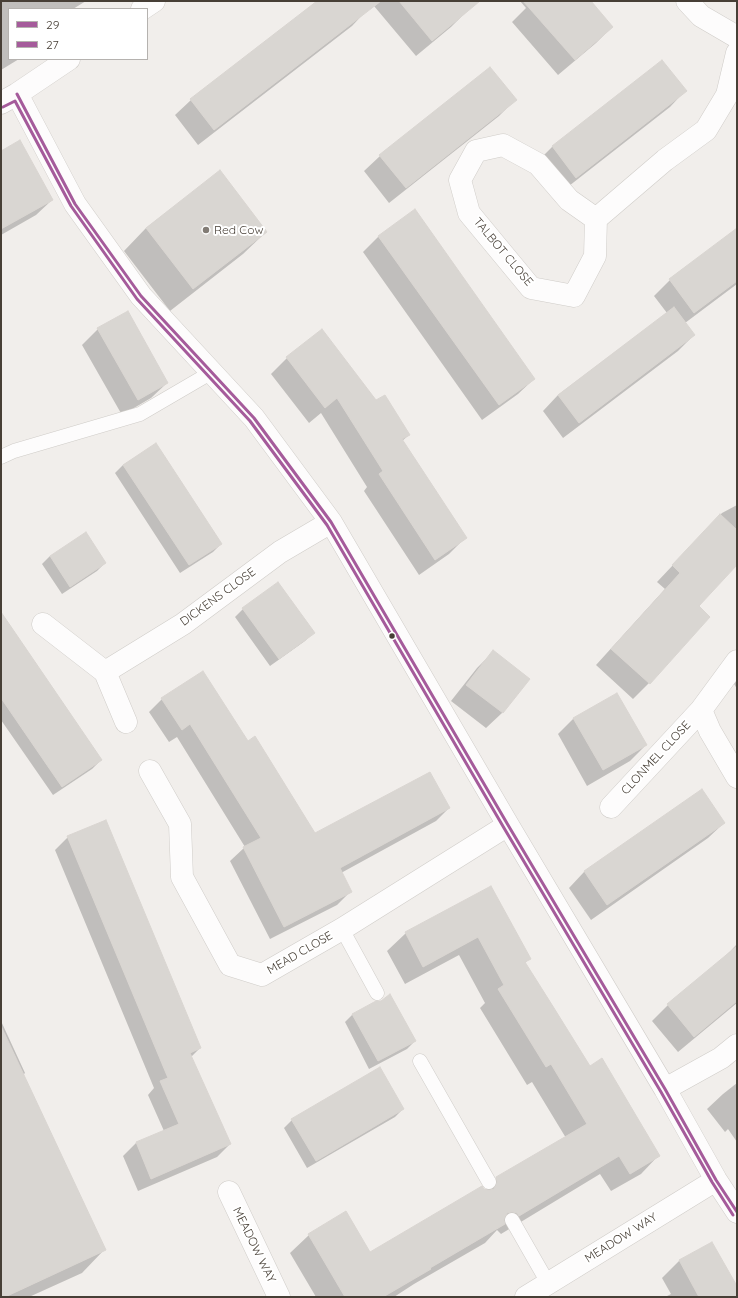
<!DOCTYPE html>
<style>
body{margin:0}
#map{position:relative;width:738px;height:1298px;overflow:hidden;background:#f1eeeb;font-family:Quicksand,sans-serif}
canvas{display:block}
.frame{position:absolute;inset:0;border:2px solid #473f36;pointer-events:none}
.legend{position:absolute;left:8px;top:8px;width:140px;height:52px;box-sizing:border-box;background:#fff;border:1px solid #b5b2af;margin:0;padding:5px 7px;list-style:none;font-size:12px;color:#473f36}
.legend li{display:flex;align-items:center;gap:8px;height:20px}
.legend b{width:20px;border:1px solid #b5b2af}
</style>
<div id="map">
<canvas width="738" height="1298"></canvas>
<div class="frame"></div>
<ul class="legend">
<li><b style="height:5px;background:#a55b9b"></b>29</li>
<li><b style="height:5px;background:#a55b9b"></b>27</li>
</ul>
</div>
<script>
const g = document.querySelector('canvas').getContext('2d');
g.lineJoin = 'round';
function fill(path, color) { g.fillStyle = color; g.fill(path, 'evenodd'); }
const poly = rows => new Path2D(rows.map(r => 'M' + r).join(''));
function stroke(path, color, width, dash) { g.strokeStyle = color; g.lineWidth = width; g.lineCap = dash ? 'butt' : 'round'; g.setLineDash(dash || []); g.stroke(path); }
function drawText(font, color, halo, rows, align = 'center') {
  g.font = font + ' Quicksand,sans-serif'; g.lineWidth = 4; g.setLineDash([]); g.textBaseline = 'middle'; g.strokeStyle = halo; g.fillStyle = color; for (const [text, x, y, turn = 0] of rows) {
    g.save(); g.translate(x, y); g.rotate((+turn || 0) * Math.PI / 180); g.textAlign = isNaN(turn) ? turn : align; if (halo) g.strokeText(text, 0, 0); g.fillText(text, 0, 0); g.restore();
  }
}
fill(poly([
 [1,1,86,1,73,9,9,9,9,59,19,59,1,70],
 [318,1,360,1,367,10,352,26,198,145,175,115,191,100],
 [380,1,459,1,467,11,451,27,416,56,374,6],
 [520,1,590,1,612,27,596,43,558,75,512,22,526,8],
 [662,61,685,91,670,107,560,193,537,162,552,147],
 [515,100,499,116,389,203,364,171,380,156],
 [1,152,52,200,36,215,1,235],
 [220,172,266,232,243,254,170,311,124,251,146,228],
 [737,230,737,284,685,323,694,335,678,351,563,438,543,411,558,395,667,313,654,296,670,280],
 [379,236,534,379,518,394,482,420,363,252],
 [98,329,167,383,151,398,122,415,82,345],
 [322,331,376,401,409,435,402,441,465,538,449,554,419,575,364,491,367,487,321,413,309,423,271,374,287,358],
 [156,444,221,544,213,552,180,573,115,473,123,465],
 [737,505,737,564,698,606,649,683,633,699,596,665,665,589,657,582,722,513],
 [50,556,105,563,97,571,62,594,42,564],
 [243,609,313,633,305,641,270,666,235,617],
 [1,619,101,760,92,769,53,795,1,720],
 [493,652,528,679,502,713,486,728,451,701,477,668],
 [737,675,737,689,733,682],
 [162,699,248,742,315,835,449,808,436,821,341,873,350,892,337,905,270,939,230,861,245,847,177,737,169,742,149,712],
 [574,718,646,745,630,761,587,786,558,734],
 [701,791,724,823,708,838,591,920,569,888,584,872],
 [68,837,200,1048,191,1057,230,1144,217,1157,138,1191,123,1156,136,1143,164,1131,148,1095,154,1088,55,850],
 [491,887,529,959,525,963,590,1067,659,1155,641,1174,611,1191,600,1174,501,1234,497,1230,485,1243,414,1284,394,1297,316,1297,290,1253,309,1235,370,1253,485,1190,497,1178,566,1138,532,1082,527,1085,480,1008,485,1003,459,955,405,984,387,951,406,933],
 [737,944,737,1003,678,1052,652,1021,668,1005,721,961],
 [353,1014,415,1041,407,1049,369,1069,345,1022],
 [1,1021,25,1073,23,1075,104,1250,82,1273,29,1297,1,1297],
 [380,1069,403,1109,395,1117,307,1168,284,1128,292,1120],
 [737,1083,737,1142,728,1129,725,1132,707,1109,723,1094],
 [711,1243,737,1288,737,1297,665,1297,671,1294,662,1278,679,1261]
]), '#0003');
const building = poly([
 [317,1,381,1,214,130,190,99,317,1],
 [399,1,480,1,432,41,399,1],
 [523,1,591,1,613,27,575,60,523,1],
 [662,60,687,91,576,178,552,146,662,60],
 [490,67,517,100,406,188,379,155,490,67],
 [20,140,53,200,1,229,1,151,20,140],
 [220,170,267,232,193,289,146,228,220,170],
 [415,209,535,379,499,405,378,236,415,209],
 [737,228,737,281,694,313,669,279,737,228],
 [674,307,695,335,579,423,558,395,674,307],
 [128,311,168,383,138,400,97,328,128,311],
 [322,329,376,400,385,395,410,435,402,439,467,538,435,560,379,474,383,471,337,398,325,408,286,357,322,329],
 [156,443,222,544,189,565,123,465,156,443],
 [720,514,737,530,737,565,699,606,710,617,650,684,611,649,680,573,672,565,720,514],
 [86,532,106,563,70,587,50,556,86,532],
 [278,582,315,633,279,659,242,608,278,582],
 [1,612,102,760,62,787,1,698,1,612],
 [493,650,530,679,503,713,466,685,493,650],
 [203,671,248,741,255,736,315,833,430,772,450,808,340,868,352,892,284,927,243,847,261,838,190,724,182,730,161,698,203,671],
 [617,693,647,745,603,770,573,718,617,693],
 [702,789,725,823,607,905,584,871,702,789],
 [106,820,201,1048,190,1053,231,1144,151,1179,136,1142,179,1124,160,1081,168,1078,67,836,106,820],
 [491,886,531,959,525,962,554,1008,590,1066,602,1058,660,1156,630,1174,619,1156,519,1216,517,1213,512,1212,507,1213,504,1220,505,1224,430,1268,431,1269,383,1297,345,1297,308,1234,346,1211,370,1252,482,1186,484,1189,489,1190,494,1189,497,1182,496,1177,587,1124,551,1064,546,1067,498,989,504,985,478,937,423,967,405,932,491,886],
 [737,946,737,1001,694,1037,667,1004,737,946],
 [390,994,416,1041,378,1061,352,1014,376,1001,381,1001,390,994],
 [1,1026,106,1250,5,1297,1,1297,1,1026],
 [380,1067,404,1109,316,1161,291,1119,380,1067],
 [712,1242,737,1286,737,1297,699,1297,679,1260,712,1242]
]);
fill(building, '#d9d6d2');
stroke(building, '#d9d5d1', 1);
const service = poly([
 [1,457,14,451,140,414,212,372],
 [342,929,377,993],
 [420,1061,489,1182],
 [512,1220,548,1283]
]);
const minor = poly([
 [687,1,701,16,737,37],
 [142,9,154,1],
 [17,94,75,204,141,296,254,418,331,522,508,825,665,1089,716,1180,737,1212],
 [1,103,17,94,69,59],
 [596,219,569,200,538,164,503,145,476,151,460,180,469,213,531,288,574,296,595,256,596,219,665,160,706,130,727,95,737,53],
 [43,624,105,672,183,624,280,552,331,522],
 [737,661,701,710,710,731,737,777],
 [105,672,126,722],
 [150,771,180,824,182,877,230,965,262,975,342,929,508,825],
 [611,807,701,710],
 [665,1089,721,1058,737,1045],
 [229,1192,279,1297],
 [526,1297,716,1180]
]);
stroke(service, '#cfccc8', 15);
stroke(minor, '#cfccc8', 23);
stroke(service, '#fdfcfc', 14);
stroke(minor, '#fdfcfc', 22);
stroke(poly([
 [17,94,75,204,141,296,254,418,331,522,508,825,665,1089,716,1180,737,1212]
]), '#a55b9b', 3);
stroke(poly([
 [3,107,15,101,71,206,137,299,250,421,327,525,504,828,661,1092,712,1182,733,1215]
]), '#a55b9b', 3);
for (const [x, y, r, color] of [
 [206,230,4,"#827c75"],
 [392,636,3.5,"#473f36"]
]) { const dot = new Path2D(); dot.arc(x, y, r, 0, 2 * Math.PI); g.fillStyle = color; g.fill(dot); stroke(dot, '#fff', 1.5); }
drawText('12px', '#473f36', '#fff', [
 ["Red Cow",214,230]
], 'left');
drawText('12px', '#473f36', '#fff', [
 ["TALBOT CLOSE",503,252,50],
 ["DICKENS CLOSE",218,597,-36],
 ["CLONMEL CLOSE",656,758,-47],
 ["MEAD CLOSE",300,953,-30],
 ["MEADOW WAY",621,1238,-32],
 ["MEADOW WAY",254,1245,64]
]);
</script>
